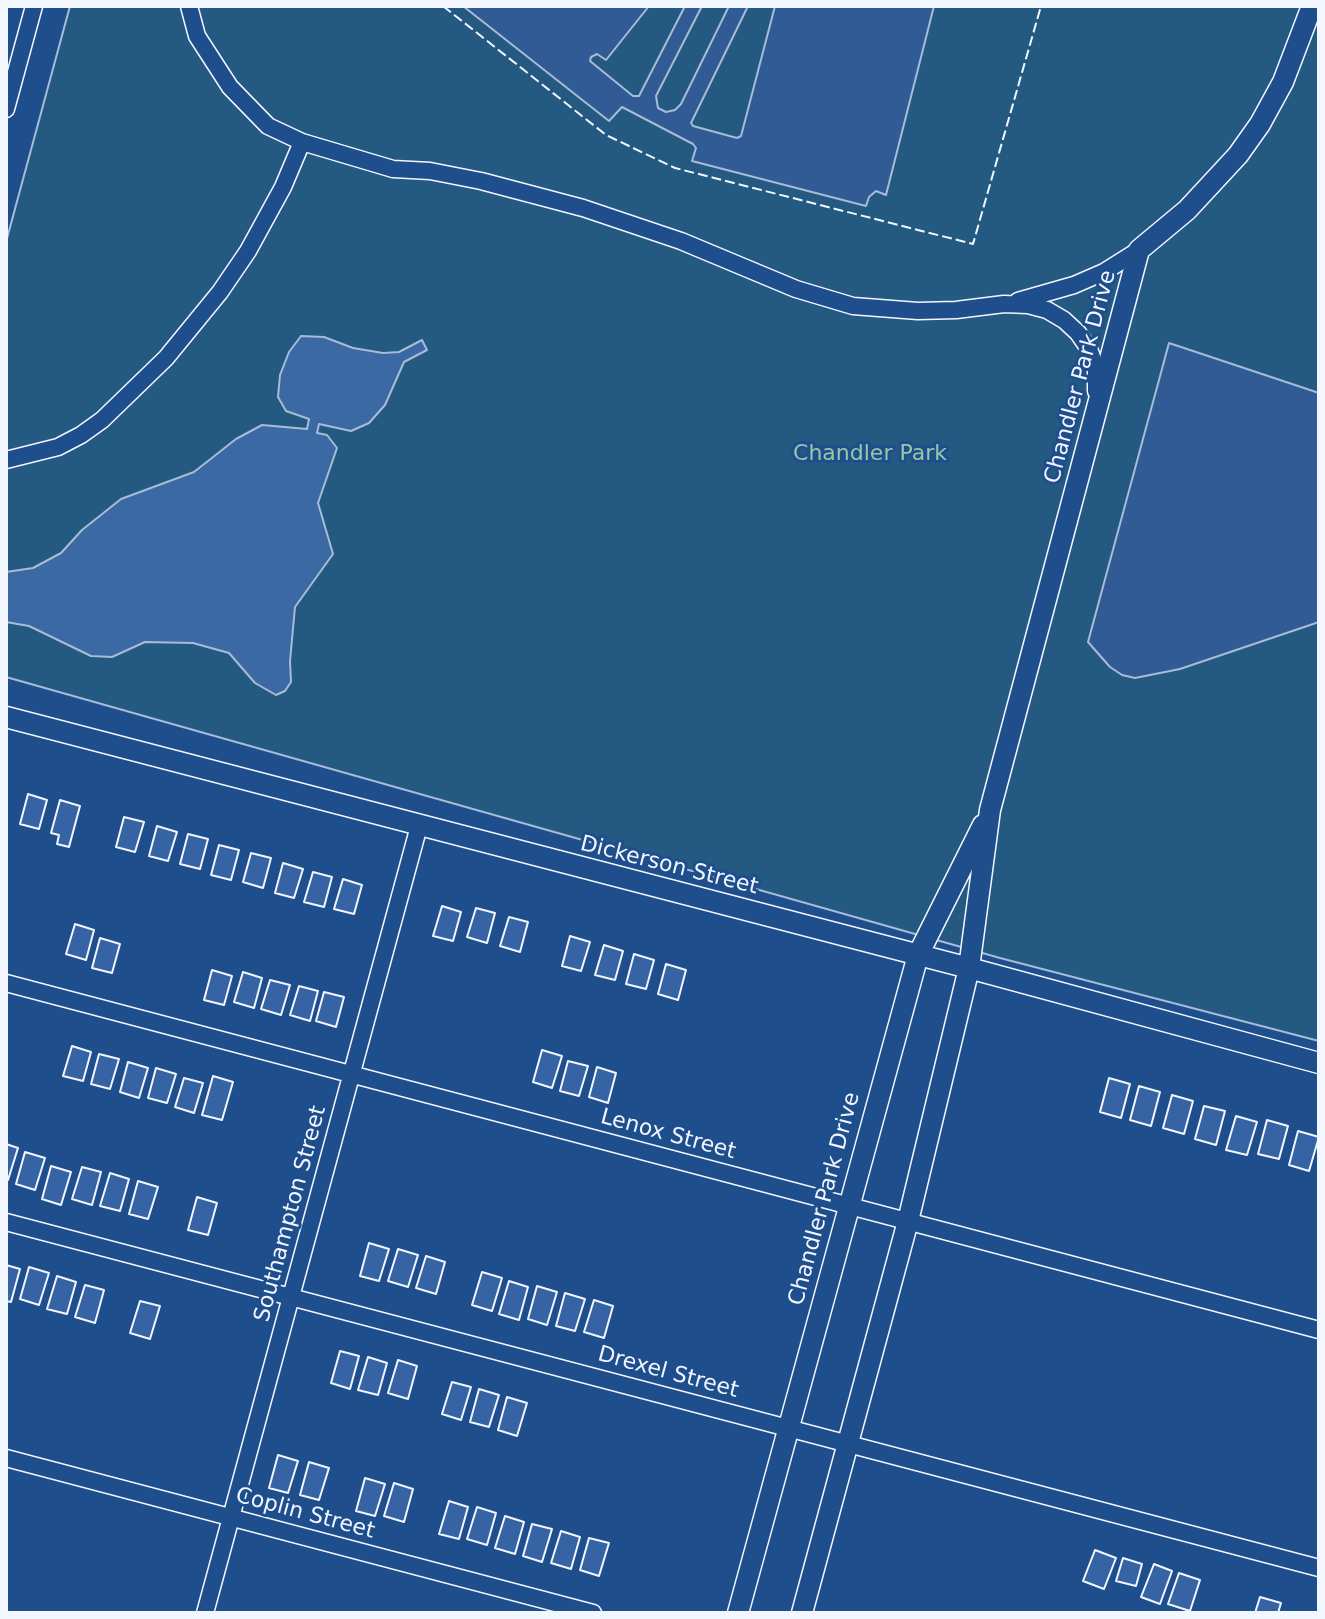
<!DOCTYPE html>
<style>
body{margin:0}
#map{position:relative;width:1325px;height:1619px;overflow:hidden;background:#1f4e8c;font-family:"DejaVu Sans",sans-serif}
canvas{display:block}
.frame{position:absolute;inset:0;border:8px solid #f2f6ff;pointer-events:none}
</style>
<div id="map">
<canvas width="1325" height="1619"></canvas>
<div class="frame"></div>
</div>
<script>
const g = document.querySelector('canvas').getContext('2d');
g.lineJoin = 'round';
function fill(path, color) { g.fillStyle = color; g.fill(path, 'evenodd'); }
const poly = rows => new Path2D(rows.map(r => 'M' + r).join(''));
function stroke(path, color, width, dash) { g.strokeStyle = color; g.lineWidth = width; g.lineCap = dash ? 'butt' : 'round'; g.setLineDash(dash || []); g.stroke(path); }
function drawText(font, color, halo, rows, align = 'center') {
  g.font = font + ' "DejaVu Sans",sans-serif'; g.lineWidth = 6; g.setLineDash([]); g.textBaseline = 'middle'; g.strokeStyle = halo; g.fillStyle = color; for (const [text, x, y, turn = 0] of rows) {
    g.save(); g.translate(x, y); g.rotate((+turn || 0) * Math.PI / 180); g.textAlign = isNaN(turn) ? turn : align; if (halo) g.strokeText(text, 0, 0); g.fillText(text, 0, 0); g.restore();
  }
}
const green = poly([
 [70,6,1319,6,1319,1041,1000,958,6,677,6,242,70,6]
]);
fill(green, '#245a82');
stroke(green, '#a8bbd7', 2);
const parking = poly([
 [463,6,649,6,606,60,597,54,591,57,590,61,633,96,639,96,685,6,702,6,656,96,658,108,666,112,675,110,681,104,729,6,748,6,691,123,693,126,737,138,741,136,775,6,934,6,886,195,876,191,869,197,866,206,692,161,696,148,693,144,622,107,609,121,463,6],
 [1169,343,1319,393,1319,622,1180,669,1135,678,1122,675,1110,667,1088,642,1169,343]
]);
fill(parking, '#305b95');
stroke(parking, '#a8bbd7', 2);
const water = poly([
 [301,336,324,337,353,348,383,353,399,352,422,340,427,350,404,362,385,405,369,423,351,431,319,424,317,433,327,435,337,448,318,503,333,554,295,607,290,661,291,682,285,691,276,695,255,683,229,653,193,643,145,642,112,657,91,656,29,626,6,622,6,572,33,568,61,553,82,530,121,499,194,472,236,439,262,425,307,429,309,419,286,411,278,397,280,375,289,352,301,336]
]);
fill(water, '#3b69a3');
stroke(water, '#a8bbd7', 2);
const building = poly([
 [28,794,47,800,39,829,20,824,28,794],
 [60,800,80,806,69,847,57,844,59,835,51,833,60,800],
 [124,817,144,822,135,852,116,847,124,817],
 [157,826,177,832,168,861,149,856,157,826],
 [188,834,208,839,200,869,180,864,188,834],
 [219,845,239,850,231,880,211,875,219,845],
 [251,853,271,858,263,888,243,882,251,853],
 [283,863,303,869,294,898,275,893,283,863],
 [313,872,332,877,324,907,304,902,313,872],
 [343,879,362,885,354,914,334,909,343,879],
 [442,906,461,912,453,941,433,936,442,906],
 [476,908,495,913,487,943,467,937,476,908],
 [509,917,528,922,520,952,500,946,509,917],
 [75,924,94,930,86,960,66,954,75,924],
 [570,936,590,942,581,971,562,966,570,936],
 [100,938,120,944,112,973,92,968,100,938],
 [604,945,623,951,615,980,595,975,604,945],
 [634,954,654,960,646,989,626,984,634,954],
 [666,964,686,970,678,1000,658,994,666,964],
 [212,970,232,976,224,1005,204,1000,212,970],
 [243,972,262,978,254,1008,234,1002,243,972],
 [270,980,290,985,281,1015,261,1009,270,980],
 [299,986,318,991,310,1021,290,1015,299,986],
 [324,992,344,997,336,1027,316,1021,324,992],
 [72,1046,91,1052,83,1081,63,1076,72,1046],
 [542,1050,562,1056,552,1088,533,1082,542,1050],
 [99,1054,119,1059,110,1089,91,1084,99,1054],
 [568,1061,588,1066,579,1096,560,1091,568,1061],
 [128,1062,148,1068,139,1098,120,1092,128,1062],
 [597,1067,616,1073,608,1103,589,1097,597,1067],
 [156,1068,176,1074,167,1103,148,1098,156,1068],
 [213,1076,233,1082,222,1120,202,1115,213,1076],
 [184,1078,203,1083,194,1113,175,1107,184,1078],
 [1109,1078,1130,1084,1121,1118,1100,1112,1109,1078],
 [1139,1086,1160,1092,1151,1126,1130,1120,1139,1086],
 [1172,1095,1193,1101,1184,1134,1163,1128,1172,1095],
 [1204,1106,1225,1111,1216,1145,1195,1139,1204,1106],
 [1236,1116,1257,1122,1247,1155,1226,1150,1236,1116],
 [1267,1120,1288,1126,1279,1159,1258,1154,1267,1120],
 [1298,1131,1319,1137,1309,1171,1289,1165,1298,1131],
 [6,1144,18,1148,8,1180,6,1179,6,1144],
 [25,1152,45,1158,35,1190,16,1184,25,1152],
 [51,1166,71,1172,61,1205,42,1199,51,1166],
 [82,1167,101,1172,92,1205,72,1199,82,1167],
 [110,1173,129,1179,120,1211,100,1206,110,1173],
 [138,1181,158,1187,148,1219,129,1214,138,1181],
 [197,1197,217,1203,208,1235,188,1230,197,1197],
 [369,1243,389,1249,379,1281,360,1276,369,1243],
 [398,1249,418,1255,408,1287,388,1281,398,1249],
 [426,1256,445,1262,436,1294,416,1288,426,1256],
 [6,1265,20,1269,11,1302,6,1301,6,1265],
 [29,1267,49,1273,39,1305,20,1299,29,1267],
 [482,1272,502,1278,492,1311,472,1305,482,1272],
 [57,1276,76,1282,67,1314,47,1309,57,1276],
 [509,1281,528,1287,519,1320,499,1314,509,1281],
 [85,1285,104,1290,95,1323,75,1317,85,1285],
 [537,1286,557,1292,547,1325,528,1319,537,1286],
 [565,1293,585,1299,575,1331,556,1326,565,1293],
 [594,1300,613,1306,604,1338,584,1332,594,1300],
 [140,1301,160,1306,150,1339,130,1333,140,1301],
 [340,1351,359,1356,350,1389,331,1383,340,1351],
 [368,1357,387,1363,378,1395,358,1390,368,1357],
 [398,1360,417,1366,408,1399,388,1393,398,1360],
 [452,1382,471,1387,461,1420,442,1414,452,1382],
 [479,1389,499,1395,489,1427,470,1422,479,1389],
 [507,1397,527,1403,517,1436,498,1430,507,1397],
 [278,1455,298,1461,288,1493,269,1488,278,1455],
 [309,1462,329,1468,319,1500,300,1495,309,1462],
 [365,1478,385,1484,375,1516,356,1511,365,1478],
 [394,1483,413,1489,404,1522,384,1516,394,1483],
 [449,1501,468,1507,459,1539,439,1534,449,1501],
 [477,1507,496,1513,487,1545,467,1539,477,1507],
 [505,1516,524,1522,515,1554,495,1548,505,1516],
 [532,1524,552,1529,542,1562,523,1556,532,1524],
 [561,1531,580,1537,571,1569,551,1563,561,1531],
 [589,1538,609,1543,599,1576,580,1570,589,1538],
 [1095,1550,1116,1558,1104,1589,1083,1581,1095,1550],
 [1123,1558,1142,1564,1136,1586,1116,1581,1123,1558],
 [1154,1564,1172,1571,1160,1604,1141,1597,1154,1564],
 [1179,1573,1200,1580,1190,1611,1168,1604,1179,1573],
 [1260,1597,1281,1603,1278,1613,1255,1613,1260,1597]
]);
fill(building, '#3563a3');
stroke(building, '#f2f6ff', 2);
const minor = poly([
 [189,6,197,36,230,87,268,126,302,142,393,169,430,171,481,181,583,208,681,241,796,289,853,306,918,311,956,310,1004,304,1028,305,1047,310,1064,320,1078,333,1089,349,1096,368,1096,391],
 [6,109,34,6],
 [1018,301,1074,285,1104,272,1139,250],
 [6,460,58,447,81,435,102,420,166,358,220,292,248,251,283,187,302,142],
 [6,983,1319,1330],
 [6,1222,1319,1568],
 [6,1458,593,1613],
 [205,1613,419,826]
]);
const tertiary = poly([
 [6,717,969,968,1319,1063],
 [738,1613,918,955,983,825],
 [802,1613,908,1221,969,968,990,810,1139,250,1187,210,1238,155,1260,124,1283,82,1312,6]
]);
stroke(minor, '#f2f6ff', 19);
stroke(tertiary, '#f2f6ff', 23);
stroke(minor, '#1f4e8c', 16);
stroke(tertiary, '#1f4e8c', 20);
stroke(poly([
 [443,6,606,135,675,168,973,244,1041,6]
]), '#f2f6ff', 2, [10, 4]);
drawText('22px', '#f2f6ff', '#1f4e8c', [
 ["Chandler Park Drive",1081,377,-75],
 ["Dickerson Street",669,866,14],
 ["Lenox Street",668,1135,15],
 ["Chandler Park Drive",825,1199,-75],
 ["Southampton Street",291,1214,-75],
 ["Drexel Street",668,1373,15],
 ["Coplin Street",305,1514,15]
]);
drawText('22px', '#97c8a6', '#1f4e8c', [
 ["Chandler Park",870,454]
]);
</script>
